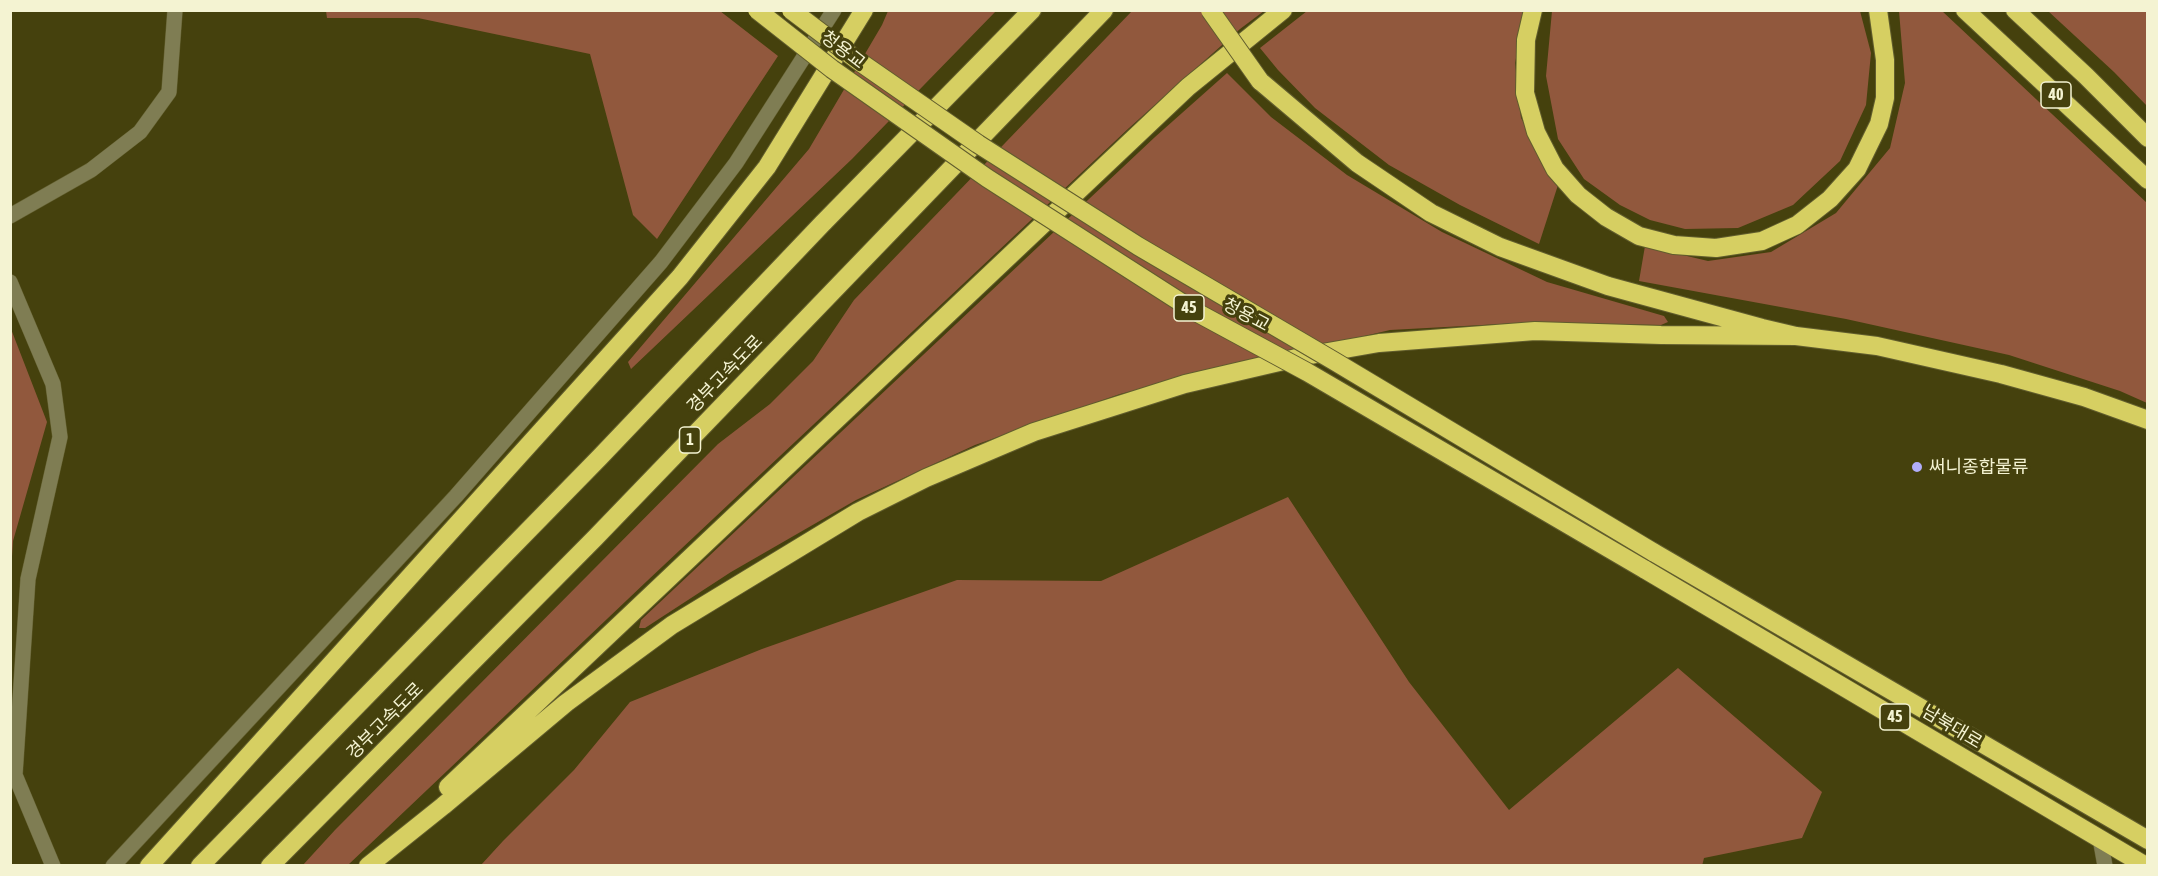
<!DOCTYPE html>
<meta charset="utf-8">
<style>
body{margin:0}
#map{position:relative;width:2158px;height:876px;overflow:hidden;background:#45410d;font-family:"Asap Condensed",sans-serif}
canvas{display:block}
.frame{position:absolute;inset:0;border:12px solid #f4f3d2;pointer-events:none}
</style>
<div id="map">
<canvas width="2158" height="876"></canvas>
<div class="frame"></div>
</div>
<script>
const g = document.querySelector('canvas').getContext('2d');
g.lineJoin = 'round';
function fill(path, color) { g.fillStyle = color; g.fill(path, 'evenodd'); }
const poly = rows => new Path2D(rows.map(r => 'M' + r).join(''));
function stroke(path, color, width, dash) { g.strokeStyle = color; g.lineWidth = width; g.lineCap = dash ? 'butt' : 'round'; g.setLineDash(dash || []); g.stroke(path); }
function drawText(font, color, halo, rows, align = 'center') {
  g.font = font + ' "Asap Condensed","Noto Sans KR",sans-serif'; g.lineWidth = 6; g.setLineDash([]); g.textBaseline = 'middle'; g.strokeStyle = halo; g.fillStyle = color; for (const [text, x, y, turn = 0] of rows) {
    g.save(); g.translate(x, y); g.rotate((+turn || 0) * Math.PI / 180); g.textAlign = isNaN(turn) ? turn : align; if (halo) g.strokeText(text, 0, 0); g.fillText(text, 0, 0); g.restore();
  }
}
fill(poly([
 [326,11,720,11,778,56,657,239,633,215,590,54,418,18,327,18],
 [888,11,996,11,852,159,631,369,628,362,809,149,882,25],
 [1132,11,1264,11,1240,29,1129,128,647,581,348,865,302,866,335,830,718,444,770,404,813,361,854,300],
 [1307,11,1526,11,1515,63,1521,118,1558,185,1539,244,1460,205,1389,165,1315,108,1278,70,1260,48],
 [1552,11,1860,11,1871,53,1866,105,1840,161,1793,205,1738,228,1685,229,1650,220,1620,205,1584,179,1558,139,1546,76],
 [1899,11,1942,11,2147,203,2147,403,2120,391,2009,355,1846,319,1639,281,1645,246,1708,261,1771,252,1836,213,1890,148,1905,83],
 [2048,11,2147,11,2147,106,2114,72],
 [1227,73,1271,117,1347,175,1442,232,1547,282,1664,316,1668,322,1661,325,1520,323,1390,330,1120,394,975,445,856,500,731,572,645,628,639,628,641,620,1155,137],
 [11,329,47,422,13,541,11,572],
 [1288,497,1409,682,1509,810,1678,668,1822,792,1802,838,1704,858,1702,866,481,865,503,841,574,770,630,702,762,649,957,580,1101,581]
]), '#91583d');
const minor = poly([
 [10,216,91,170,140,132,169,92,175,10],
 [10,282,53,384,60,437,28,579,15,775,53,866],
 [2100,838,2105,866],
 [113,866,456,496,661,262,736,163,834,10]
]);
const highway = poly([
 [1533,10,1526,40,1525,93,1536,132,1555,169,1578,195,1606,217,1639,236,1674,245,1716,248,1762,241,1797,225,1830,199,1857,169,1879,124,1885,98,1885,60,1878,10],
 [1965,10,2148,180],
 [2015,10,2086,76,2148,138],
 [1260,81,1357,163,1431,213,1500,247,1608,286,1762,328,1796,336,1877,346,2001,374,2084,397,2148,420],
 [1653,552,2148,840],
 [1644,569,2146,866],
 [448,787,1188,87,1283,10],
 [149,866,680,277,767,167,864,10],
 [200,866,600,457,822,224,1032,10],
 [270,866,595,538,1104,10],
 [368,866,443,806,566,703,672,625,858,512,926,478,1034,432,1185,384,1305,356,1379,343,1535,331,1661,335,1796,336]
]);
stroke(minor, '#615d2d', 16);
stroke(highway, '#615d2d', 20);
stroke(minor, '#7f7d53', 15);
stroke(highway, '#d6cf62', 18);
const highwayBridge = poly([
 [757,10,832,69,987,178,1196,312,1307,372,1644,569],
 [791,10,857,60,978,144,1138,246,1334,361,1653,552],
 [1210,10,1260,81]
]);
stroke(highwayBridge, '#615d2d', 20, []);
stroke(highwayBridge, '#d6cf62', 18);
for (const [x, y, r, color] of [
 [1917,467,6,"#b1adfa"]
]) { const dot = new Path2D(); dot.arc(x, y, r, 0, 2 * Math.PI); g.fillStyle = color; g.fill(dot); stroke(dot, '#45410d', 2); }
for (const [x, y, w] of [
 [2056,95,30],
 [1189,308,30],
 [690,440,21],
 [1895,717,30]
]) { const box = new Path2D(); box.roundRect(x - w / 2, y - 13, w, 26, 4.5); g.fillStyle = '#45410d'; g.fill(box); stroke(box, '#f4f3d2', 1.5); }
drawText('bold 16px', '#f4f3d2', null, [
 ["40",2056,95],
 ["45",1189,308],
 ["1",690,440],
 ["45",1895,717]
]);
drawText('18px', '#f4f3d2', '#45410d', [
 ["청용교",843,50,37],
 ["청용교",1246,315,28],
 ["경부고속도로",725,374,-46],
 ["경부고속도로",385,721,-45],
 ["남북대로",1952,727,31]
]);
drawText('18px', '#f4f3d2', '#45410d', [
 ["써니종합물류",1929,467]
], 'left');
</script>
